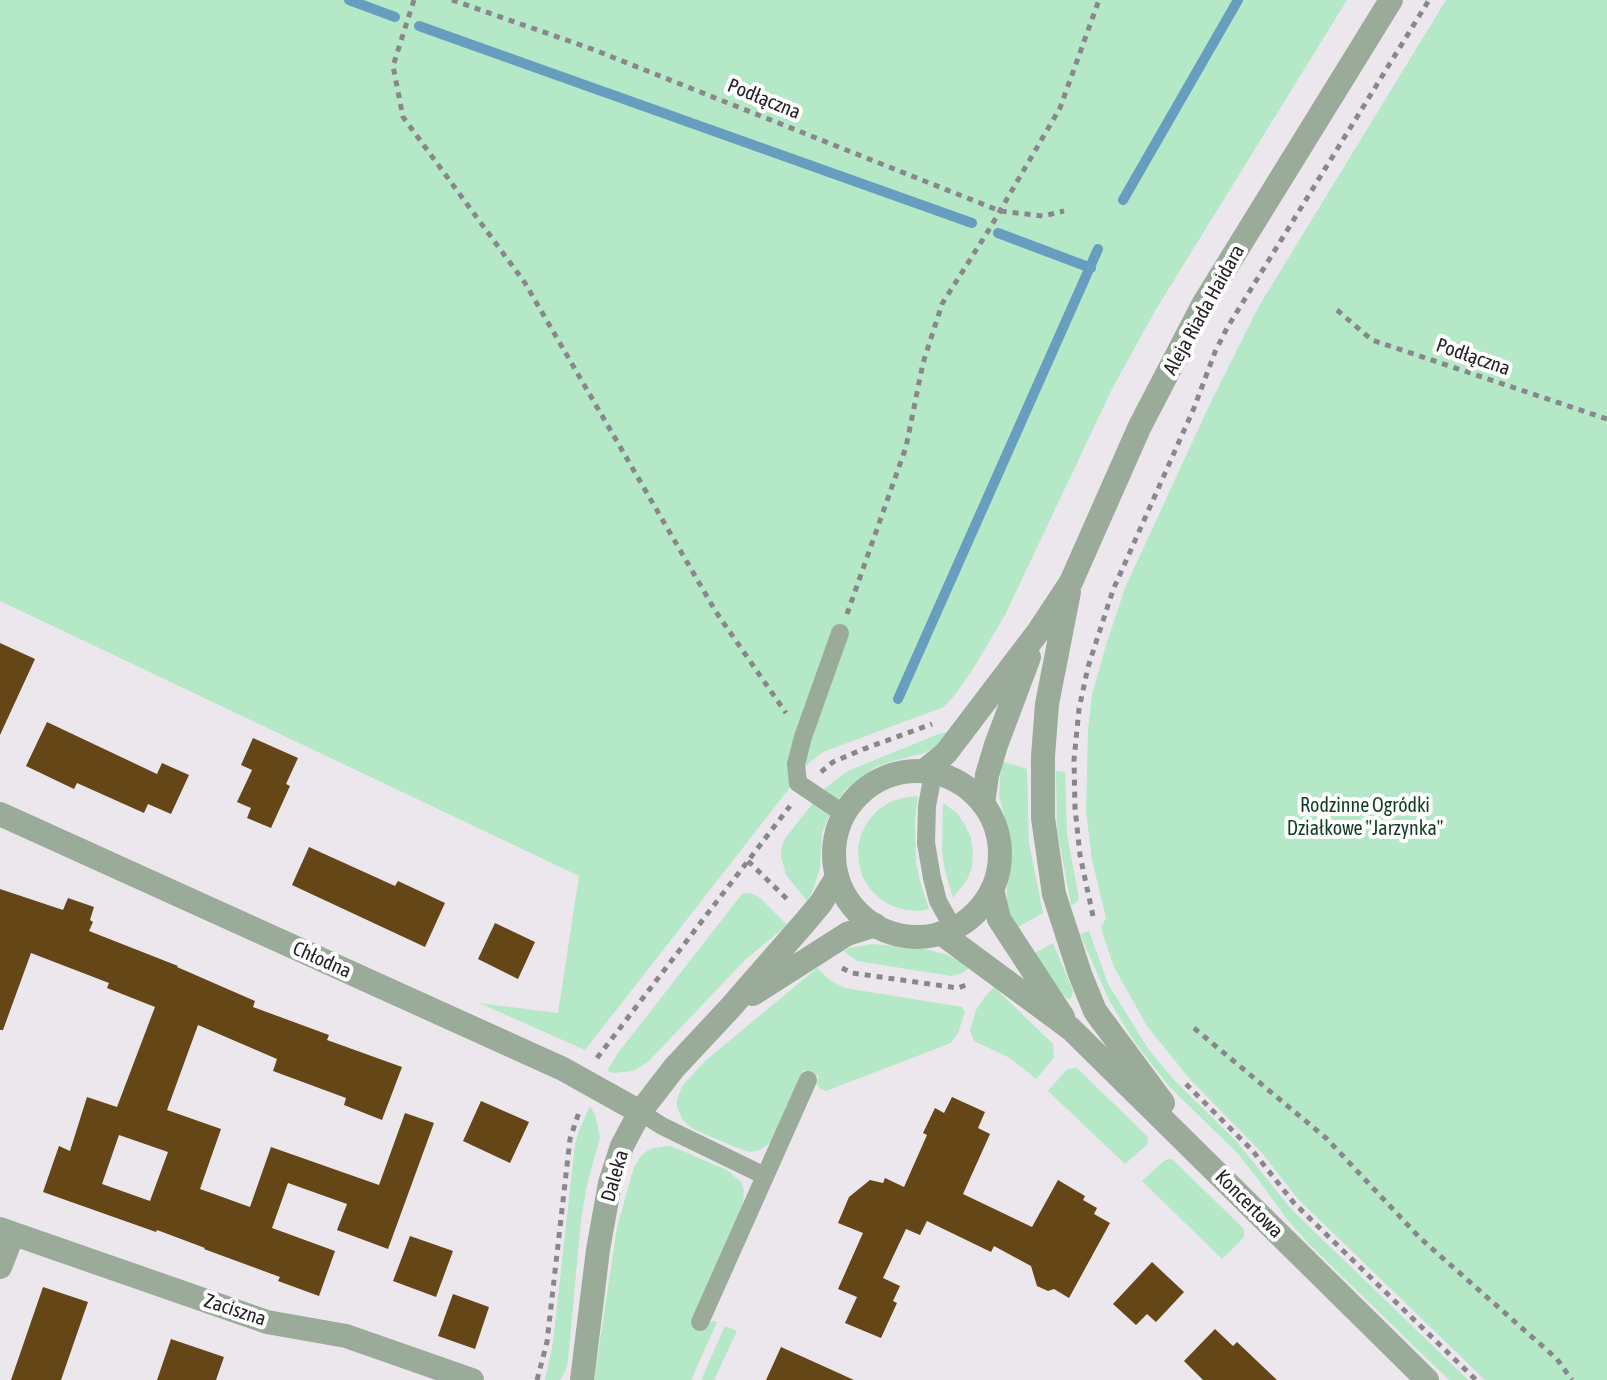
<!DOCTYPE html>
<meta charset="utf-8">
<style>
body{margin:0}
canvas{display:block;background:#ebe7ed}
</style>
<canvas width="1607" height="1380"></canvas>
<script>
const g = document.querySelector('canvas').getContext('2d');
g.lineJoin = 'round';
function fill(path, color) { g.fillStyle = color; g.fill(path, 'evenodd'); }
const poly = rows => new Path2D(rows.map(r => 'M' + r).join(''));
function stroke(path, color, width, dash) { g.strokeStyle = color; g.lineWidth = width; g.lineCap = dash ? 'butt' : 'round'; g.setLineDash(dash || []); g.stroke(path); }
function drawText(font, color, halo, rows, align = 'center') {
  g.font = font + ' "Asap Condensed",sans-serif'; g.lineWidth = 8; g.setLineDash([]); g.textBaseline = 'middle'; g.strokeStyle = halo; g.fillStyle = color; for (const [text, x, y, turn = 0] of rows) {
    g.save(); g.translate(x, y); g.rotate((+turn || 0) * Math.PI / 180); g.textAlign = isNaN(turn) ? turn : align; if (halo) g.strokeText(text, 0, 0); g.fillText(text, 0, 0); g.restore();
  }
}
fill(poly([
 [0,0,1347,0,1155,311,1113,387,1005,615,973,669,954,696,944,707,823,752,809,763,585,1050,479,1003,558,1013,579,876,0,601],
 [1446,0,1607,0,1607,1380,1485,1380,1298,1199,1262,1153,1188,1077,1147,1026,1114,967,1104,938,1101,927,1106,918,1092,860,1086,811,1088,729,1092,695,1106,645,1125,588,1208,408,1259,306],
 [947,732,950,734,935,747,924,753,889,762,874,768,845,790,831,811,822,833,820,869,813,890,807,901,786,875,781,856,782,845,786,837,825,788,848,771,936,735],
 [1001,761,1027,769,1029,843,1043,913,1016,928,1009,912,1007,901,1007,881,1011,863,1012,852,1008,830,999,796],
 [1056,771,1065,772,1067,834,1079,899,1076,903,1071,905,1057,829],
 [918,796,915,819,916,862,920,881,929,909,921,911,906,910,892,906,880,899,870,889,862,876,859,862,858,848,861,834,868,821,878,810,890,802,903,798],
 [943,803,957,813,965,825,971,838,973,853,972,867,967,880,953,898,945,871,942,852],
 [750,893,759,897,787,925,745,960,648,1062,633,1071,614,1073,607,1071,618,1053,742,894],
 [1089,931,1108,984,1149,1050,1174,1080,1237,1142,1292,1210,1468,1380,1449,1380,1311,1246,1287,1219,1254,1174,1238,1154,1168,1085,1136,1044,1110,1002,1080,934],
 [1053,943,1073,991,1071,999,1068,999,1064,996,1033,954],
 [873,944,925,949,948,955,970,967,962,973,951,976,857,961,844,951,849,948],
 [817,968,831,981,845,988,962,1007,965,1012,958,1033,951,1043,826,1091,819,1088,816,1083,819,1076,803,1070,771,1142,760,1150,751,1152,740,1149,695,1130,688,1125,682,1119,677,1107,677,1100,682,1086,705,1061],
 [994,987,1053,1044,1054,1058,1036,1079,1010,1058,974,1041,970,1031,976,1010,984,998],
 [1077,1068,1148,1137,1147,1145,1125,1164,1048,1091,1067,1069],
 [590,1106,595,1115,600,1137,587,1185,581,1220,568,1361,565,1372,560,1380,545,1380,553,1342,575,1145,578,1133],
 [671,1146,727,1170,741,1182,744,1190,743,1204,690,1322,705,1329,707,1323,714,1321,717,1322,691,1380,594,1380,617,1227,634,1167,641,1156,647,1151,653,1148],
 [1172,1159,1244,1229,1244,1237,1222,1259,1142,1181,1165,1160],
 [725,1326,737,1331,714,1380,701,1380]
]), '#b5e8c7');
stroke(poly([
 [349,0,395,17],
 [419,26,972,223],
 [1123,200,1238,0],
 [998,233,1091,268],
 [898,699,1098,249]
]), '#679dbe', 10);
fill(poly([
 [0,643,35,659,0,735],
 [47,722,157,774,162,763,189,775,171,814,148,804,144,813,77,783,74,789,26,766],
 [253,738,298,758,286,784,290,786,271,828,247,818,251,808,237,802,252,770,241,765],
 [309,847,395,886,398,881,445,903,425,947,292,885],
 [0,889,63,910,68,898,94,907,90,920,93,922,89,931,178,966,177,967,255,1001,253,1007,329,1035,327,1040,402,1067,382,1120,344,1105,346,1098,273,1071,277,1059,198,1025,167,1110,221,1129,200,1189,250,1207,271,1147,379,1185,405,1113,434,1123,388,1249,337,1230,347,1204,288,1183,272,1228,335,1251,319,1296,278,1281,280,1277,204,1249,205,1248,157,1230,156,1232,43,1192,59,1146,70,1151,87,1097,117,1107,155,1007,107,988,109,983,31,953,3,1030,0,1030],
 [119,1135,168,1152,150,1201,102,1184],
 [495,923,535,942,518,979,478,959],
 [952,1097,985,1112,978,1128,990,1134,963,1194,1032,1227,1058,1180,1085,1196,1083,1200,1097,1208,1094,1214,1110,1223,1069,1298,1054,1289,1048,1291,1037,1286,1031,1266,994,1246,991,1252,927,1221,920,1235,906,1229,883,1278,900,1286,893,1301,897,1303,881,1338,845,1323,857,1297,838,1289,863,1233,838,1223,849,1197,870,1180,883,1183,885,1178,904,1187,927,1135,923,1133,935,1108,944,1113],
 [481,1101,529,1122,510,1163,463,1141],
 [410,1236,453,1251,436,1297,393,1281],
 [1152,1262,1184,1292,1156,1322,1147,1314,1136,1325,1113,1304],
 [43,1287,88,1302,61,1380,11,1380],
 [453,1294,489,1307,475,1349,438,1336],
 [1215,1329,1233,1346,1237,1342,1277,1380,1203,1380,1184,1361],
 [171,1339,224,1357,216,1380,157,1380],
 [781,1347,854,1380,766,1380]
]), '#654616');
stroke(poly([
 [414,0,393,66,403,117,525,283,716,612,786,713],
 [452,0,592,49,1000,211,1043,216,1064,211],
 [1337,310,1372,340,1607,419],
 [847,614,906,447,923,363,942,304,990,228,1060,108,1099,0],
 [821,772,833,762,861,750,932,724],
 [748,861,789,901],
 [1093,916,1080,855,1075,808,1074,760,1079,709,1088,667,1113,590,1194,408,1215,352,1227,328,1429,0],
 [842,968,852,973,958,988,966,985],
 [1194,1028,1326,1138,1420,1238,1557,1359,1572,1380],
 [597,1058,790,806],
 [1186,1084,1252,1150,1294,1203,1476,1380],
 [537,1380,547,1342,570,1139,580,1109]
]), '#8a878c', 5, [6, 6]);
stroke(poly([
 [840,633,803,737,796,764,798,783,844,814],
 [933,774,927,806,926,843,932,878,938,901,953,928],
 [640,1112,662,1126,765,1176],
 [700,1322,808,1080]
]), '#9aac99', 18);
stroke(poly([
 [0,814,563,1069,640,1112],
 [753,994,847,934,875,925],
 [0,1229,267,1322,346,1336,472,1380],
 [0,1267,13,1234],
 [582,1380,598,1250,610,1183,622,1146,640,1112,674,1068,730,1008,806,921,821,903,837,877]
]), '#9aac99', 24);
stroke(poly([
 [1069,592,1047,704,1043,756,1043,818,1054,894,1080,974,1095,1011,1163,1103],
 [924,771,946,753,1038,632,1071,582,1140,426,1204,303,1391,0],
 '834 854a83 83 0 1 1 166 0a83 83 0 1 1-166 0Z',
 [983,804,987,775,996,745,1029,657],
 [992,889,999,919,1063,1017],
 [941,933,1071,1029,1427,1380]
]), '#9aac99', 24);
drawText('20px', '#252326', '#fff', [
 ["Podłączna",764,99,22],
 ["Aleja Riada Haidara",1204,310,-61],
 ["Podłączna",1473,357,19],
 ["Chłodna",322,960,24],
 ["Daleka",615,1176,-74],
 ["Koncertowa",1249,1204,45],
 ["Zaciszna",235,1310,18]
]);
drawText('20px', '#133e26', '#fff', [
 ["Rodzinne Ogródki",1365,806],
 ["Działkowe \"Jarzynka\"",1365,829]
]);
</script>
